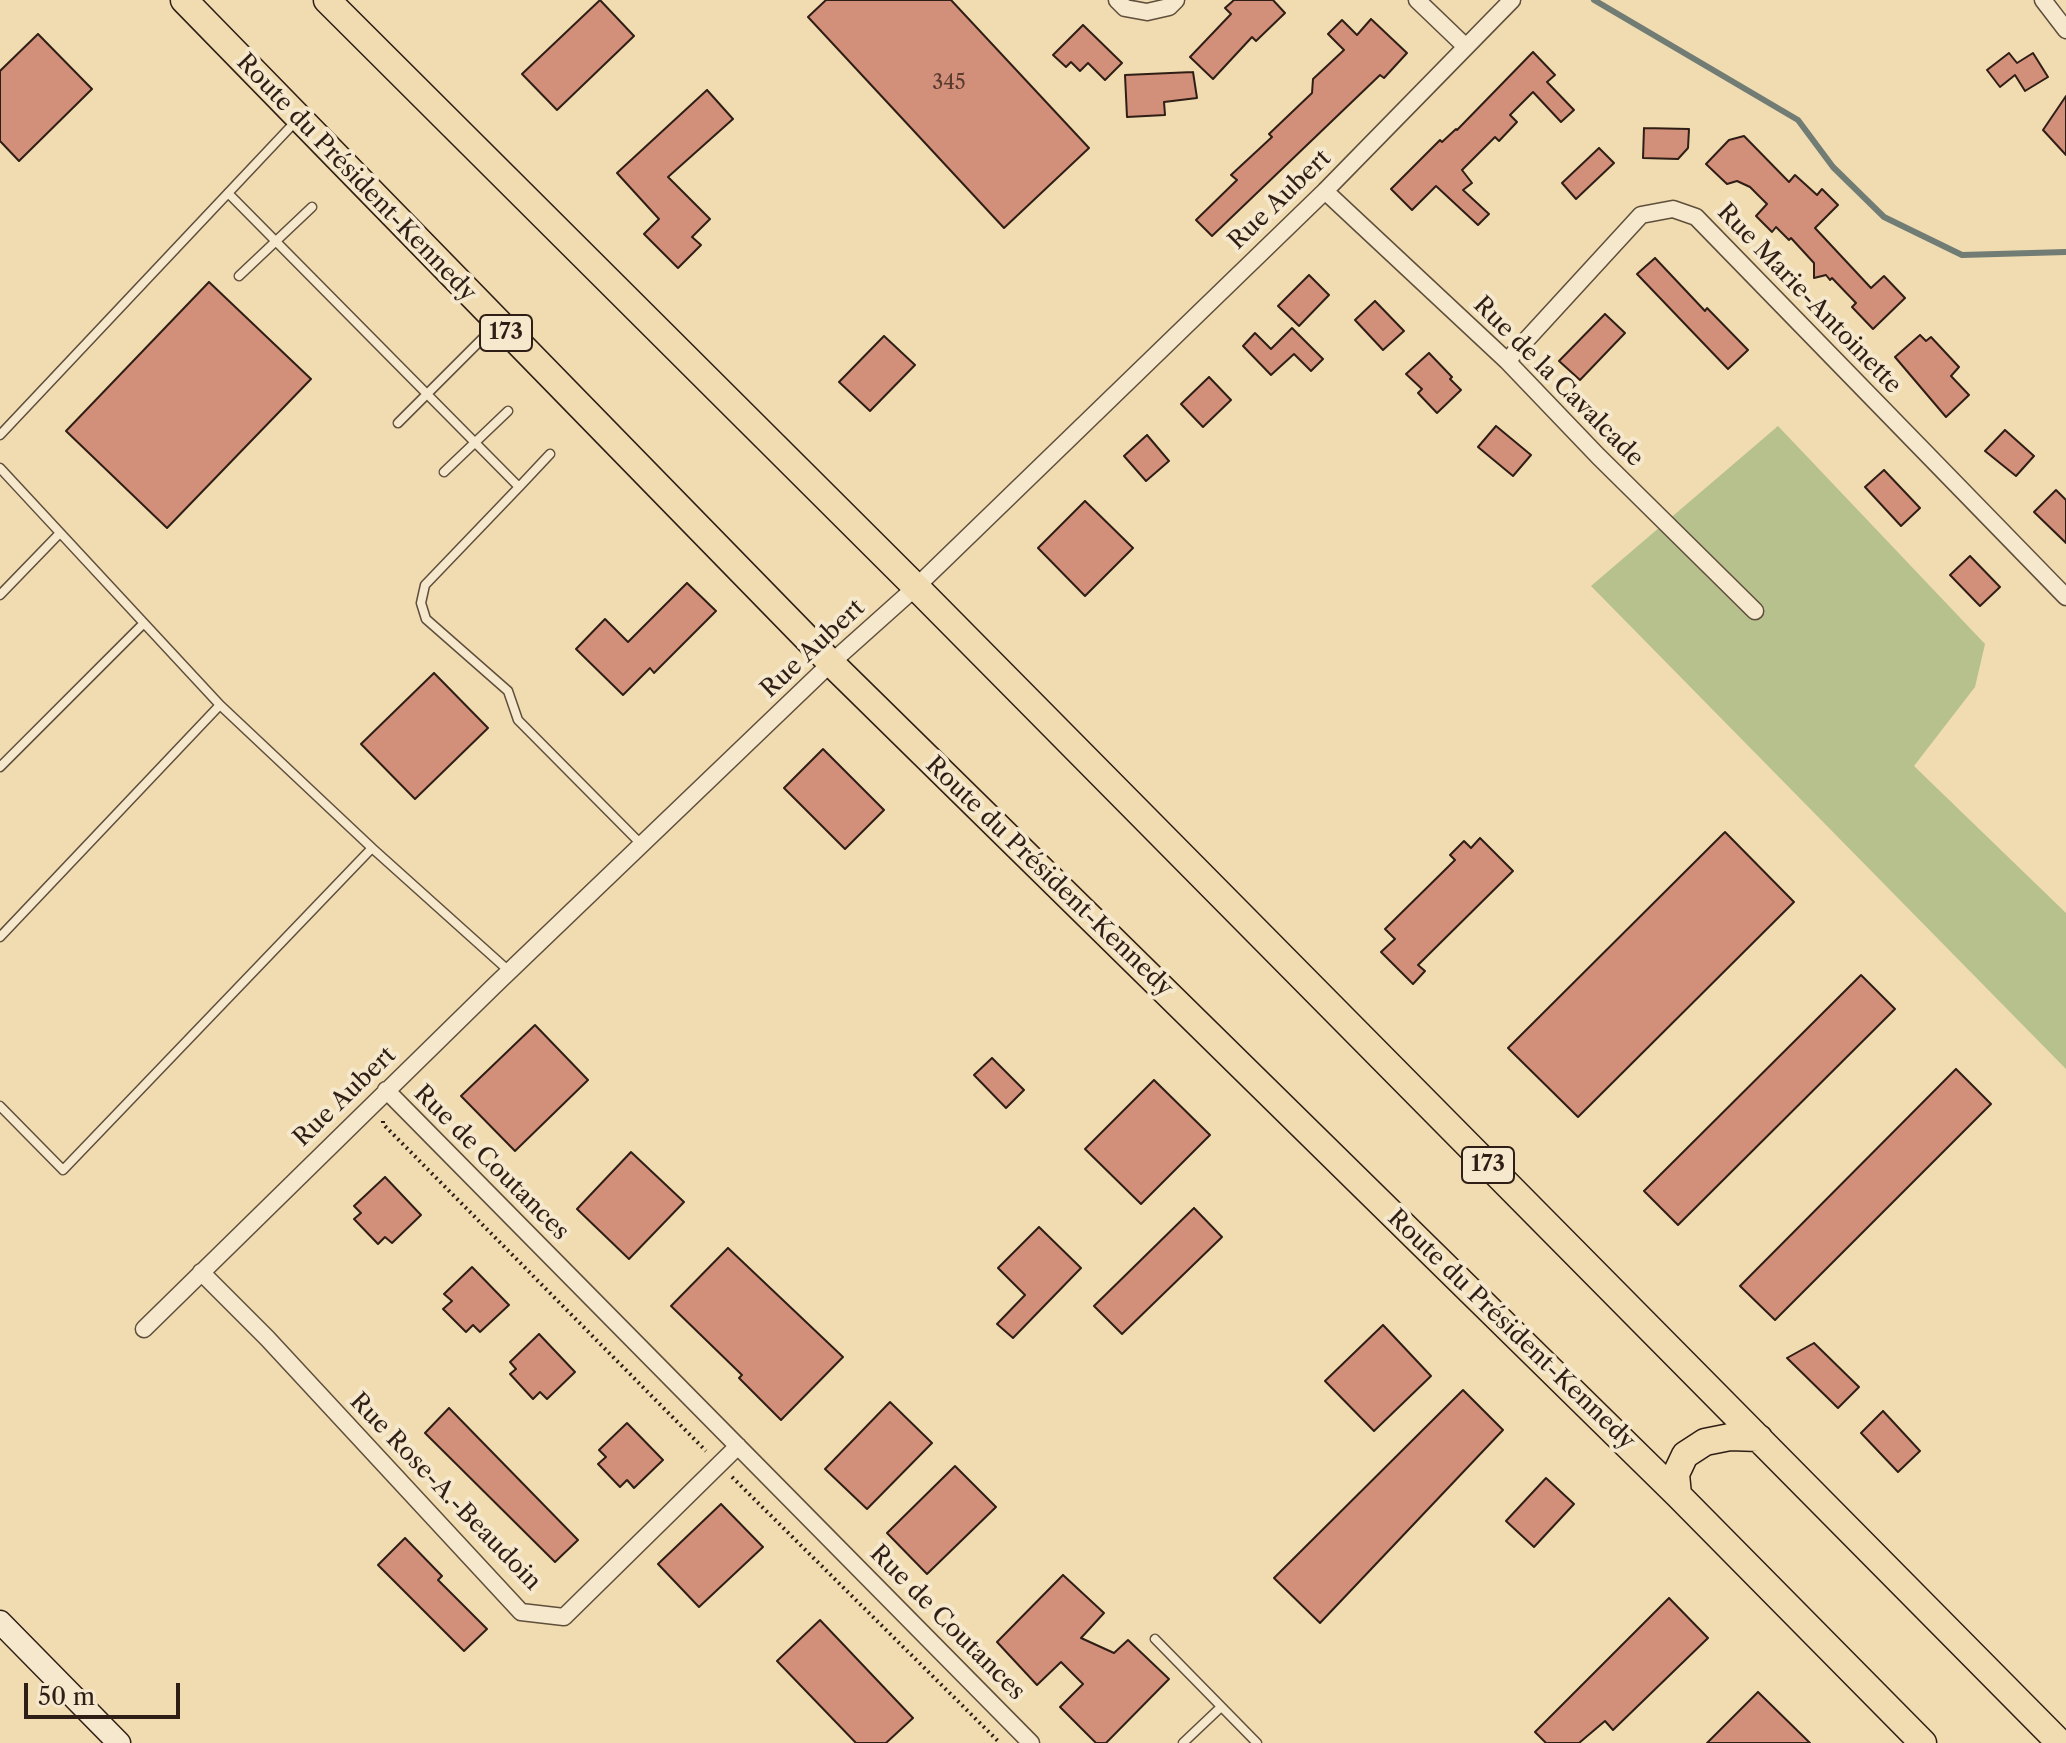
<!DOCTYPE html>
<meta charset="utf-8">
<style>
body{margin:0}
#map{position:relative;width:2066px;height:1743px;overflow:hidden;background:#f0dcb0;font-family:"Libre Caslon Text",serif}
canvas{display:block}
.scale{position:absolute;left:24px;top:1683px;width:156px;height:36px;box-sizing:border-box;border:4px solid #2f1e16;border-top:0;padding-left:10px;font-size:24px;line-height:28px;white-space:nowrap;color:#2f1e16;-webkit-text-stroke:6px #f5e8cc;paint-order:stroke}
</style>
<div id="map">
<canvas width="2066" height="1743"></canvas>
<div class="scale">50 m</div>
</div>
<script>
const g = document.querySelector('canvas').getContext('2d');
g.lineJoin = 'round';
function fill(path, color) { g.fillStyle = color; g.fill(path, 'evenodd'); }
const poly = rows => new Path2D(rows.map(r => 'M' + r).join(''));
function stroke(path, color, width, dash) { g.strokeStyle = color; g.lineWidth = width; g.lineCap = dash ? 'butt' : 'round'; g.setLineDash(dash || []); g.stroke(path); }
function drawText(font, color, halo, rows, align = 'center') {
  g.font = font + ' "Libre Caslon Text",serif'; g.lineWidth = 8; g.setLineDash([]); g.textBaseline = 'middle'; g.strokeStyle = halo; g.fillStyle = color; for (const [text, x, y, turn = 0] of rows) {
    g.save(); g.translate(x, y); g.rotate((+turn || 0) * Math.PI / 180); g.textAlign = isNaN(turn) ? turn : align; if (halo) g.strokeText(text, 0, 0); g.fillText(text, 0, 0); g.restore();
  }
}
fill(poly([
 [1778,426,1985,644,1975,687,1914,766,2066,913,2066,1069,1591,586]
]), '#b6c18e');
stroke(poly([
 [1594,0,1798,120,1833,167,1884,217,1962,255,2066,252]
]), '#717c75', 6);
const building = poly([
 [600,0,634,36,557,110,522,74,600,0],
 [826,0,951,0,1089,148,1004,228,808,17,826,0],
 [1234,0,1273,0,1285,13,1256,41,1252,37,1213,79,1190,57,1231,14,1225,8,1234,0],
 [1371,19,1407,53,1384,78,1380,75,1212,236,1196,220,1237,180,1231,175,1272,137,1269,134,1312,93,1313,79,1344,50,1328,34,1342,20,1357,35,1371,19],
 [1083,25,1122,63,1105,80,1088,63,1080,71,1071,62,1066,67,1053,55,1083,25],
 [38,34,92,89,19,161,0,141,0,71,38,34],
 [1533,52,1555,75,1547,82,1574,110,1561,122,1533,92,1510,115,1517,122,1499,141,1495,137,1462,170,1472,183,1463,190,1489,214,1478,225,1436,186,1412,210,1391,189,1440,140,1442,142,1456,129,1457,130,1533,52],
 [2009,53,2017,63,2033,53,2048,77,2025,91,2015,75,2000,87,1987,70,2009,53],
 [1193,72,1197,98,1164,102,1165,115,1127,117,1125,75,1193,72],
 [707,90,733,119,668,177,710,219,692,237,701,245,678,268,644,234,659,219,617,173,707,90],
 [2066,96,2066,155,2043,130,2066,96],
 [1644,128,1689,129,1688,148,1678,159,1643,158,1644,128],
 [1744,136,1789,182,1795,175,1817,195,1822,189,1838,205,1815,228,1871,288,1884,276,1905,298,1873,329,1852,307,1856,303,1832,278,1830,280,1826,275,1814,278,1814,263,1791,238,1789,240,1776,227,1772,232,1756,216,1767,204,1750,187,1737,181,1727,184,1706,164,1729,140,1744,136],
 [1599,148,1614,163,1576,199,1562,183,1599,148],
 [1655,258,1705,311,1707,308,1748,350,1728,369,1637,274,1655,258],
 [1309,275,1329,295,1299,326,1278,306,1309,275],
 [209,282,311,379,167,528,66,431,209,282],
 [1375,301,1404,331,1383,350,1355,320,1375,301],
 [1605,314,1625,333,1580,380,1559,361,1605,314],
 [1292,328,1323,359,1311,371,1294,354,1271,375,1243,346,1255,333,1271,349,1292,328],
 [1920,335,1926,341,1931,337,1959,367,1951,376,1969,395,1946,417,1895,357,1920,335],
 [884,336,915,365,870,411,839,382,884,336],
 [1429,353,1452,377,1450,379,1461,390,1437,413,1418,393,1422,389,1406,374,1429,353],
 [1209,377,1231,400,1203,427,1181,404,1209,377],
 [1496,426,1531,455,1513,476,1478,447,1496,426],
 [2005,430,2034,456,2016,476,1985,451,2005,430],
 [1147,435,1169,461,1146,481,1124,456,1147,435],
 [1884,470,1920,508,1901,526,1865,487,1884,470],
 [2056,490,2066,500,2066,543,2034,512,2056,490],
 [1085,501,1133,548,1085,596,1038,548,1085,501],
 [1970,556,2000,587,1980,606,1950,575,1970,556],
 [687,583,716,611,654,673,650,668,623,695,576,649,605,619,628,642,687,583],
 [434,673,488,728,415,799,361,744,434,673],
 [823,749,884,810,845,849,784,788,823,749],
 [1725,832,1794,902,1578,1117,1508,1048,1725,832],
 [1480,838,1513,871,1418,965,1425,971,1413,984,1381,952,1395,939,1385,929,1455,860,1450,855,1464,841,1471,848,1480,838],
 [1861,975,1895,1009,1678,1225,1644,1191,1861,975],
 [535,1025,588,1080,515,1151,461,1096,535,1025],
 [992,1058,1024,1090,1006,1108,974,1075,992,1058],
 [1956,1069,1991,1104,1775,1320,1740,1286,1956,1069],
 [1154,1080,1210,1135,1141,1204,1085,1149,1154,1080],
 [631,1152,684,1202,629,1259,577,1209,631,1152],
 [385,1177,421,1215,392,1243,385,1237,378,1244,354,1219,361,1213,354,1206,385,1177],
 [1194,1208,1222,1237,1122,1334,1094,1306,1194,1208],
 [1039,1227,1081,1268,1013,1338,997,1324,1025,1295,998,1268,1039,1227],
 [728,1248,843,1357,781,1420,739,1378,742,1375,671,1306,728,1248],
 [472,1267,509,1305,480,1332,473,1325,466,1332,443,1309,452,1301,444,1294,472,1267],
 [1383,1325,1431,1376,1374,1431,1325,1381,1383,1325],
 [539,1334,575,1372,547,1399,540,1392,533,1399,510,1374,516,1369,510,1362,539,1334],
 [1814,1343,1859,1387,1838,1408,1787,1358,1814,1343],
 [1463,1390,1503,1430,1320,1623,1274,1578,1463,1390],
 [890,1402,932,1443,867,1509,825,1469,890,1402],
 [449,1408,578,1540,555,1562,425,1433,449,1408],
 [1883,1411,1920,1451,1898,1472,1861,1433,1883,1411],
 [627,1423,663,1460,634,1488,627,1480,620,1487,598,1464,606,1457,599,1450,627,1423],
 [955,1466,996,1507,927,1574,887,1533,955,1466],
 [1546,1478,1574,1504,1534,1547,1506,1521,1546,1478],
 [721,1504,763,1547,699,1607,658,1564,721,1504],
 [405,1538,442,1576,438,1580,487,1629,464,1651,378,1565,405,1538],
 [1063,1575,1104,1613,1081,1638,1114,1653,1128,1640,1169,1679,1106,1743,1096,1743,1060,1707,1083,1684,1061,1662,1037,1685,997,1642,1063,1575],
 [1669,1598,1708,1638,1613,1730,1605,1721,1579,1743,1546,1743,1535,1732,1669,1598],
 [820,1620,913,1718,886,1743,856,1743,777,1661,820,1620],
 [1758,1692,1810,1743,1707,1743,1758,1692]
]);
fill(building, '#d28f79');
stroke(building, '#2f1e16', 2);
const lane = poly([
 [228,193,519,487,425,585,421,603,426,619,508,691,518,720,641,844],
 [239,276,312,207],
 [398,423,496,325],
 [0,435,296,121],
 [0,468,220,705,372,848,63,1170,0,1106],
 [444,472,508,411],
 [519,487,550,454],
 [0,595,59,534],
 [0,767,143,624],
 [372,848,509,971],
 [0,937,220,705],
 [1155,1639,1257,1743],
 [1183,1743,1221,1707]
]);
const street = poly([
 [1117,0,1125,8,1147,12,1169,7,1176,0],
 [1417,0,1465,46],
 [2043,0,2066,30],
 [1325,191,1507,361,1598,456,1755,611],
 [1507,361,1641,215,1673,209,1696,217,2066,597],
 [386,1090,1031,1743],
 [201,1272,267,1338,521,1612,564,1617,738,1446],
 [144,1329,494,986,831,663,916,587,1325,191,1512,0]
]);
const secondary = poly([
 [0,1622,119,1743]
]);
const primary = poly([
 [184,0,831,663,1678,1495,1923,1743],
 [327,0,916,587,2060,1743],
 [1678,1495,1676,1474,1685,1455,1705,1442,1730,1437,1759,1438]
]);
stroke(lane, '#5f4e3c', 11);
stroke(street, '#5f4e3c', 19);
stroke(secondary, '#2f1e16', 25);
stroke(primary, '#2f1e16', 29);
stroke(poly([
 [383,1121,383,1124,706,1451],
 [732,1477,1000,1743]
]), '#2f1e16', 4, [2, 4]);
stroke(lane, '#f5e8cc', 8);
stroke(street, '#f5e8cc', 16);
stroke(secondary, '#f5e8cc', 22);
stroke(primary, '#f0dcb0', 26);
drawText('20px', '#583a2f', null, [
 ["345",949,83]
]);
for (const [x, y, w] of [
 [506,333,52],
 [1488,1165,52]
]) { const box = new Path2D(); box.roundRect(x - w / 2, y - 18, w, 36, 6); g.fillStyle = '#f5e8cc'; g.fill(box); stroke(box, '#2f1e16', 2); }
drawText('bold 22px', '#2f1e16', null, [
 ["173",506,333],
 ["173",1488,1165]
]);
drawText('24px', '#2f1e16', '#f5e8cc', [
 ["Route du Président-Kennedy",356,178,46],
 ["Rue Aubert",1280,200,-44],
 ["Rue Marie-Antoinette",1809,299,46],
 ["Rue de la Cavalcade",1558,382,45],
 ["Rue Aubert",813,649,-43],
 ["Route du Président-Kennedy",1049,877,44],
 ["Rue Aubert",345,1097,-44],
 ["Rue de Coutances",491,1163,45],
 ["Route du Président-Kennedy",1511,1330,44],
 ["Rue Rose-A.-Beaudoin",445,1492,46],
 ["Rue de Coutances",947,1623,45]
]);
</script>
